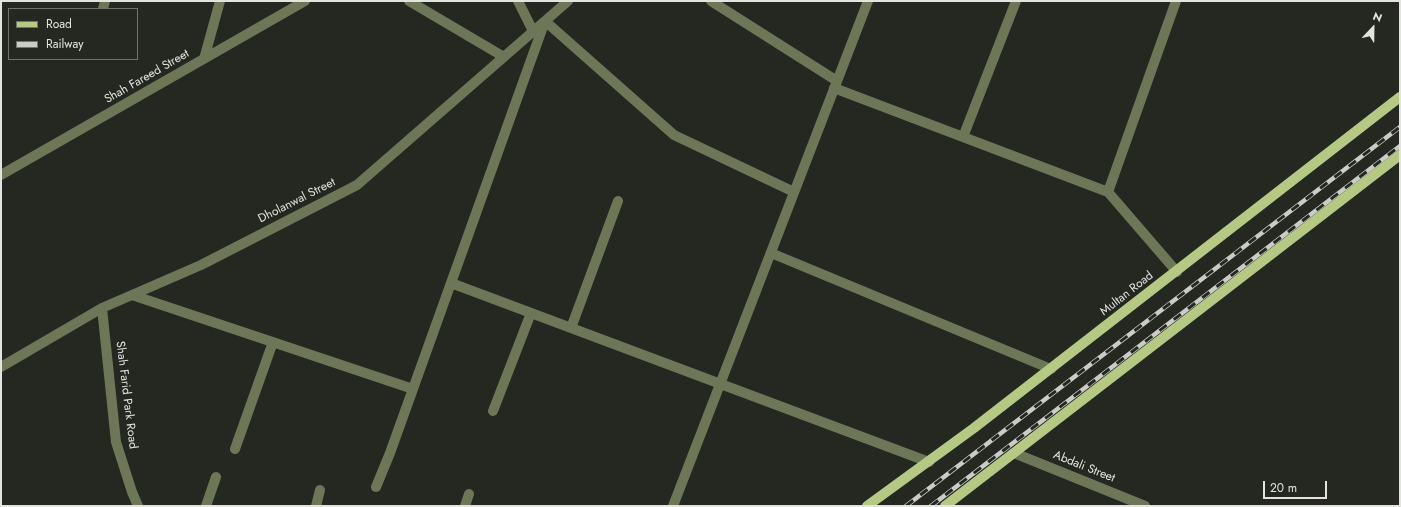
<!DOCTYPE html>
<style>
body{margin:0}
#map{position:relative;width:1401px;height:507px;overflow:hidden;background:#252721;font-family:Jost,sans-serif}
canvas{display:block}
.frame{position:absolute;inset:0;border:2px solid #e3e4e0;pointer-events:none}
.legend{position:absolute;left:8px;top:8px;width:130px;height:52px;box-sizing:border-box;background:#252721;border:1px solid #71736d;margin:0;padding:5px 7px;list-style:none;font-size:12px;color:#e3e4e0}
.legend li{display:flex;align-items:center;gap:8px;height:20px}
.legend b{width:20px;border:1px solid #71736d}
.north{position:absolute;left:1353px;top:8px;width:40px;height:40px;-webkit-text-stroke:3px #252721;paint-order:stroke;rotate:22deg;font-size:11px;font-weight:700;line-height:16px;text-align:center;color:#e3e4e0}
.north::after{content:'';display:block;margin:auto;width:14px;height:18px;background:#e3e4e0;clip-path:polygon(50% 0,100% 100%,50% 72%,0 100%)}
.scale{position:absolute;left:1263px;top:481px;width:64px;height:18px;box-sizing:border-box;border:2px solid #e3e4e0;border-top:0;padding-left:5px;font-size:12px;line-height:14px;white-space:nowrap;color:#e3e4e0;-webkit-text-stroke:3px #252721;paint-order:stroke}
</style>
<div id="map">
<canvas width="1401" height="507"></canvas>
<div class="frame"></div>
<ul class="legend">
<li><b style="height:5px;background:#b5c985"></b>Road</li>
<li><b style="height:5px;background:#cbccc7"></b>Railway</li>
</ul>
<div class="north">N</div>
<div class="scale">20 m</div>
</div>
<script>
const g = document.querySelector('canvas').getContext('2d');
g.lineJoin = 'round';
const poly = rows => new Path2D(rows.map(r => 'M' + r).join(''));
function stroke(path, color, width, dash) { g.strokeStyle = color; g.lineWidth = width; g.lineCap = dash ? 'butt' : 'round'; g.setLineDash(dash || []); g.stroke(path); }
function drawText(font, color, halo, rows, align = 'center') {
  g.font = font + ' Jost,sans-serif'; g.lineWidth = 3; g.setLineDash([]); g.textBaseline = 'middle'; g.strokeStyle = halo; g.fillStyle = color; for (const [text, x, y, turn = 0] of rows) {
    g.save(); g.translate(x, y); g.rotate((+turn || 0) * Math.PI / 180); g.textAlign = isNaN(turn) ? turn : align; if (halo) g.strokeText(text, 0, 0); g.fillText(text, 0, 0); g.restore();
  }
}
stroke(poly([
 [409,1,504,57],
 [518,1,533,31],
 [711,1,837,81],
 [1176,1,1108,192,1177,272],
 [103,9,105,1],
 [204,59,220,1],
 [834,88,1108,192],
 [963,137,1016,1],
 [1,175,305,1],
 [771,253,1051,369],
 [451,283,929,462],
 [132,295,413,389],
 [102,308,116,442,132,492,138,506],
 [571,328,618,201],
 [1,367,102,308,201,265,357,185,568,1],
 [493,411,531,313],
 [235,449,273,342],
 [1014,453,1145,506],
 [376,487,390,453,545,21,674,135,794,192],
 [206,506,216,477],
 [316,506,320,490],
 [465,506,469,494],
 [673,506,868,1]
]), '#6d7757', 10);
stroke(poly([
 [867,506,974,428,1400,97],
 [945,506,1400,155]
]), '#b5c985', 10);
const rail = poly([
 [906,506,1400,127],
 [931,506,1400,146]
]);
stroke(rail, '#cbccc7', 4.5);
stroke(rail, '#252721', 3, [9]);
drawText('12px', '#e3e4e0', '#252721', [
 ["Shah Fareed Street",147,77,-30],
 ["Dholanwal Street",297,201,-27],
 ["Multan Road",1127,294,-38],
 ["Shah Farid Park Road",126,395,83],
 ["Abdali Street",1084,467,22]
]);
</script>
